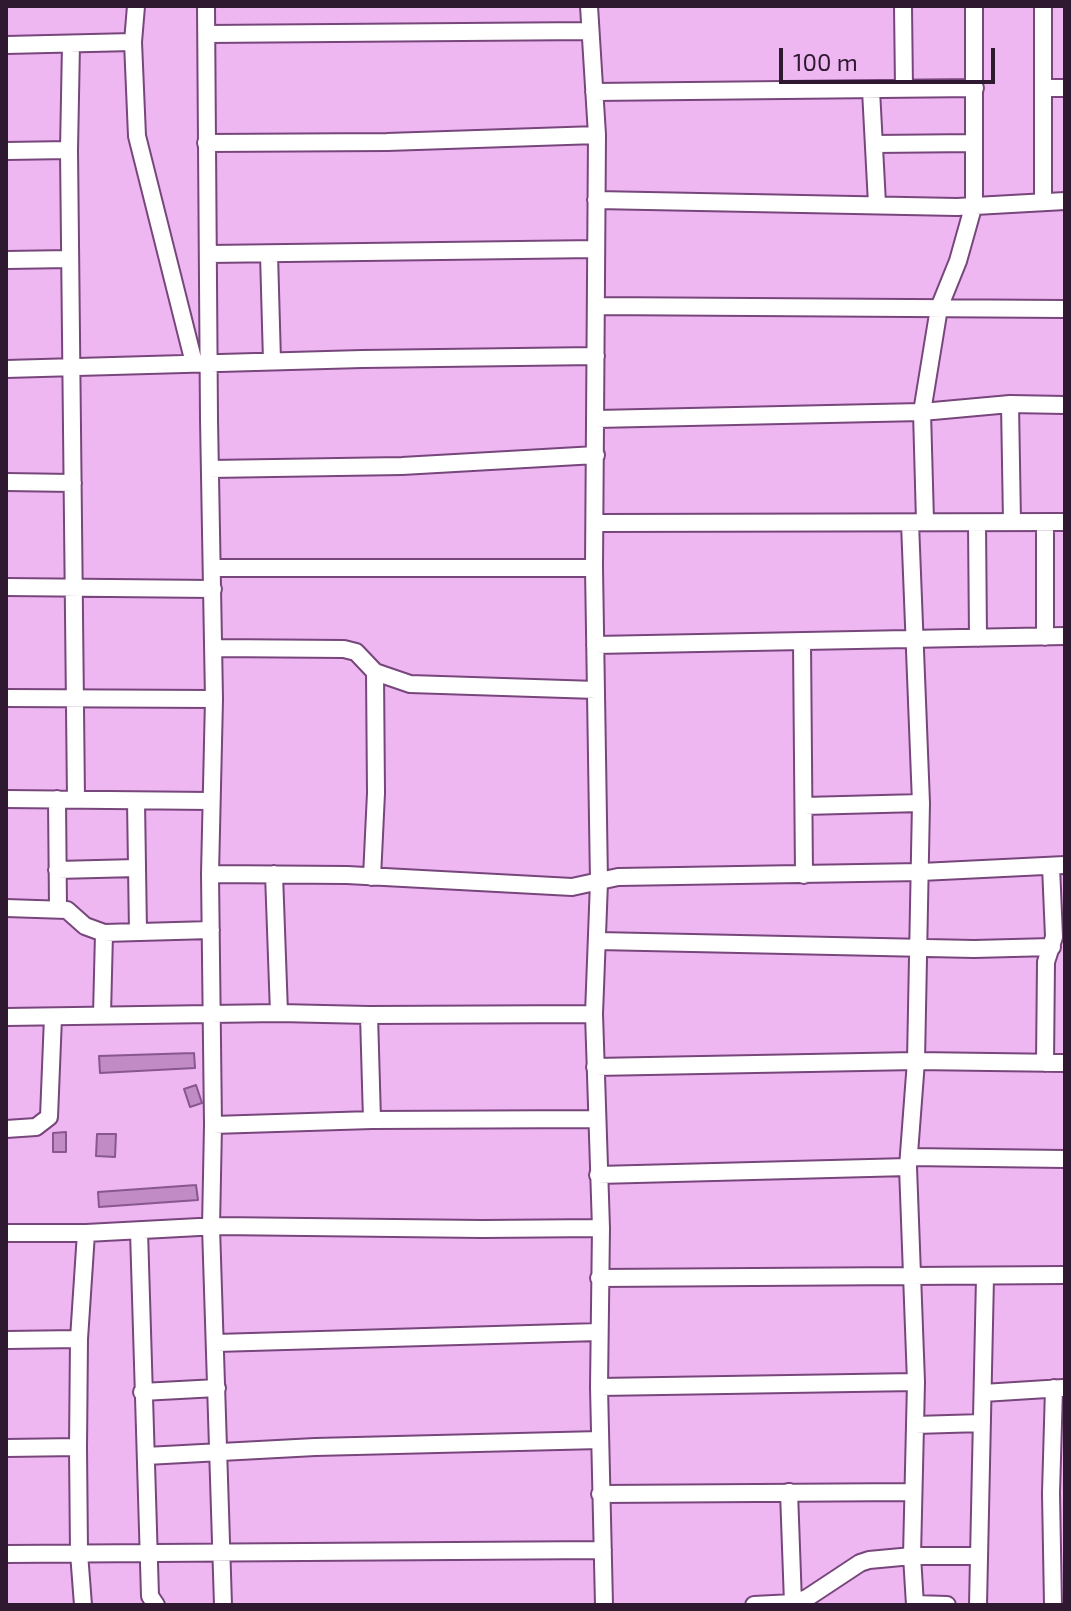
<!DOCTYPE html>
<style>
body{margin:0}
#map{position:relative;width:1071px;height:1611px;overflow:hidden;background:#eeb7f2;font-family:"Exo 2",sans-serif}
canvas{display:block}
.frame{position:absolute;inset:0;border:8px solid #2e1930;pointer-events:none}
.scale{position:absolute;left:779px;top:48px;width:216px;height:36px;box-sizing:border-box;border:4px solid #2e1930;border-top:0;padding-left:10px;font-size:24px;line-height:28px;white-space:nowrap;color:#2e1930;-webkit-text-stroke:6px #eeb7f2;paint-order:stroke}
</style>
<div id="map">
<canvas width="1071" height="1611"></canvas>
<div class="frame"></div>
<div class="scale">100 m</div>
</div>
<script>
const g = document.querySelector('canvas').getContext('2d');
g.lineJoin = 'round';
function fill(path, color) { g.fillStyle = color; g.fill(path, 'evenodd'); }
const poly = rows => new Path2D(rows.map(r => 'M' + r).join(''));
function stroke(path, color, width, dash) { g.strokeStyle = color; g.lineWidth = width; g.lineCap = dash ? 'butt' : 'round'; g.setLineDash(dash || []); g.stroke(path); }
const building = poly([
 [194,1053,195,1068,100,1073,99,1056,194,1053],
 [196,1085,202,1103,190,1107,184,1089,196,1085],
 [66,1132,66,1152,53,1152,53,1133,66,1132],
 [97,1134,116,1134,115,1157,96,1156,97,1134],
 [196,1185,198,1200,99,1207,98,1192,196,1185]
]);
fill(building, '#c18cc6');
stroke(building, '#88578d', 2);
const street = poly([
 [136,6,133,42,137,136,194,363],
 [206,6,209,419,214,699,210,874,213,1125,211,1227,223,1605],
 [589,6,597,135,594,568,599,882,594,1014,601,1228,599,1387,604,1605],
 [903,6,904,88],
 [207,34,590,31],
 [6,45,133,42],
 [1043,88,1065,88],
 [871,90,877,204],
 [594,92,975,88],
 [206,143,387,142,597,135],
 [874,144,974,143],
 [69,150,71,44],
 [6,151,69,150,76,799],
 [596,200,957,207,1065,201],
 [1043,202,1043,6],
 [209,254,596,249],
 [269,254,272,361],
 [6,260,70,259],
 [596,306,1065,309],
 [6,369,362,359,596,356],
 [1010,404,1012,522],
 [596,419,922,412,1010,404,1065,405],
 [210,469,402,466,596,455],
 [6,482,73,483],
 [925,521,922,412,939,308,958,261,974,204,974,6],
 [596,523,1065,522],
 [910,523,921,803,916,1061,908,1167,916,1382,912,1556,915,1605],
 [977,523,978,638],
 [212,568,594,568],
 [6,587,213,589],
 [1045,637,1045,522],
 [802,642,804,875],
 [595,645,1065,636],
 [214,648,344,649,356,652,375,672,410,684,596,690],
 [6,698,214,699],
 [6,799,211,801],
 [57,799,58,908],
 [136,801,138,932],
 [804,806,921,803],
 [57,870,137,868],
 [210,874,347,875,572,887,618,877,921,872,1065,865],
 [274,874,279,1013],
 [372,877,376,793,375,672],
 [6,908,67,910,85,926,104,933,211,930],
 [598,941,974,949,1052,947],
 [102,1015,104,933],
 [369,1015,372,1120],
 [6,1017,279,1013,369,1015,594,1014],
 [1045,1063,1046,962,1054,937,1051,866],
 [595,1067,916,1061,1065,1063],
 [213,1125,372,1120,597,1119],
 [6,1129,36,1127,49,1117,53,1017],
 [909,1157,1065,1159],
 [598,1175,908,1167],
 [139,1231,150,1596,156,1605],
 [6,1233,86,1233,218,1226,482,1229,601,1228],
 [599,1278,1065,1275],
 [6,1340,79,1339],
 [216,1343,599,1332],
 [599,1387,916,1382],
 [142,1392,217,1388],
 [983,1393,1063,1388],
 [915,1425,982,1423],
 [6,1448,78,1447],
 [146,1456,315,1447,600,1440],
 [789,1492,793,1603],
 [600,1494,913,1492],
 [6,1554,603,1550],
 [915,1604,947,1605],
 [83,1605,79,1553,78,1447,79,1339,86,1233],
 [754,1605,793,1603,807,1598,860,1563,869,1560,912,1556,978,1556],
 [978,1605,985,1277],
 [1053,1605,1051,1493,1054,1388]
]);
stroke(street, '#77467b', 20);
stroke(street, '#fff', 16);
</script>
